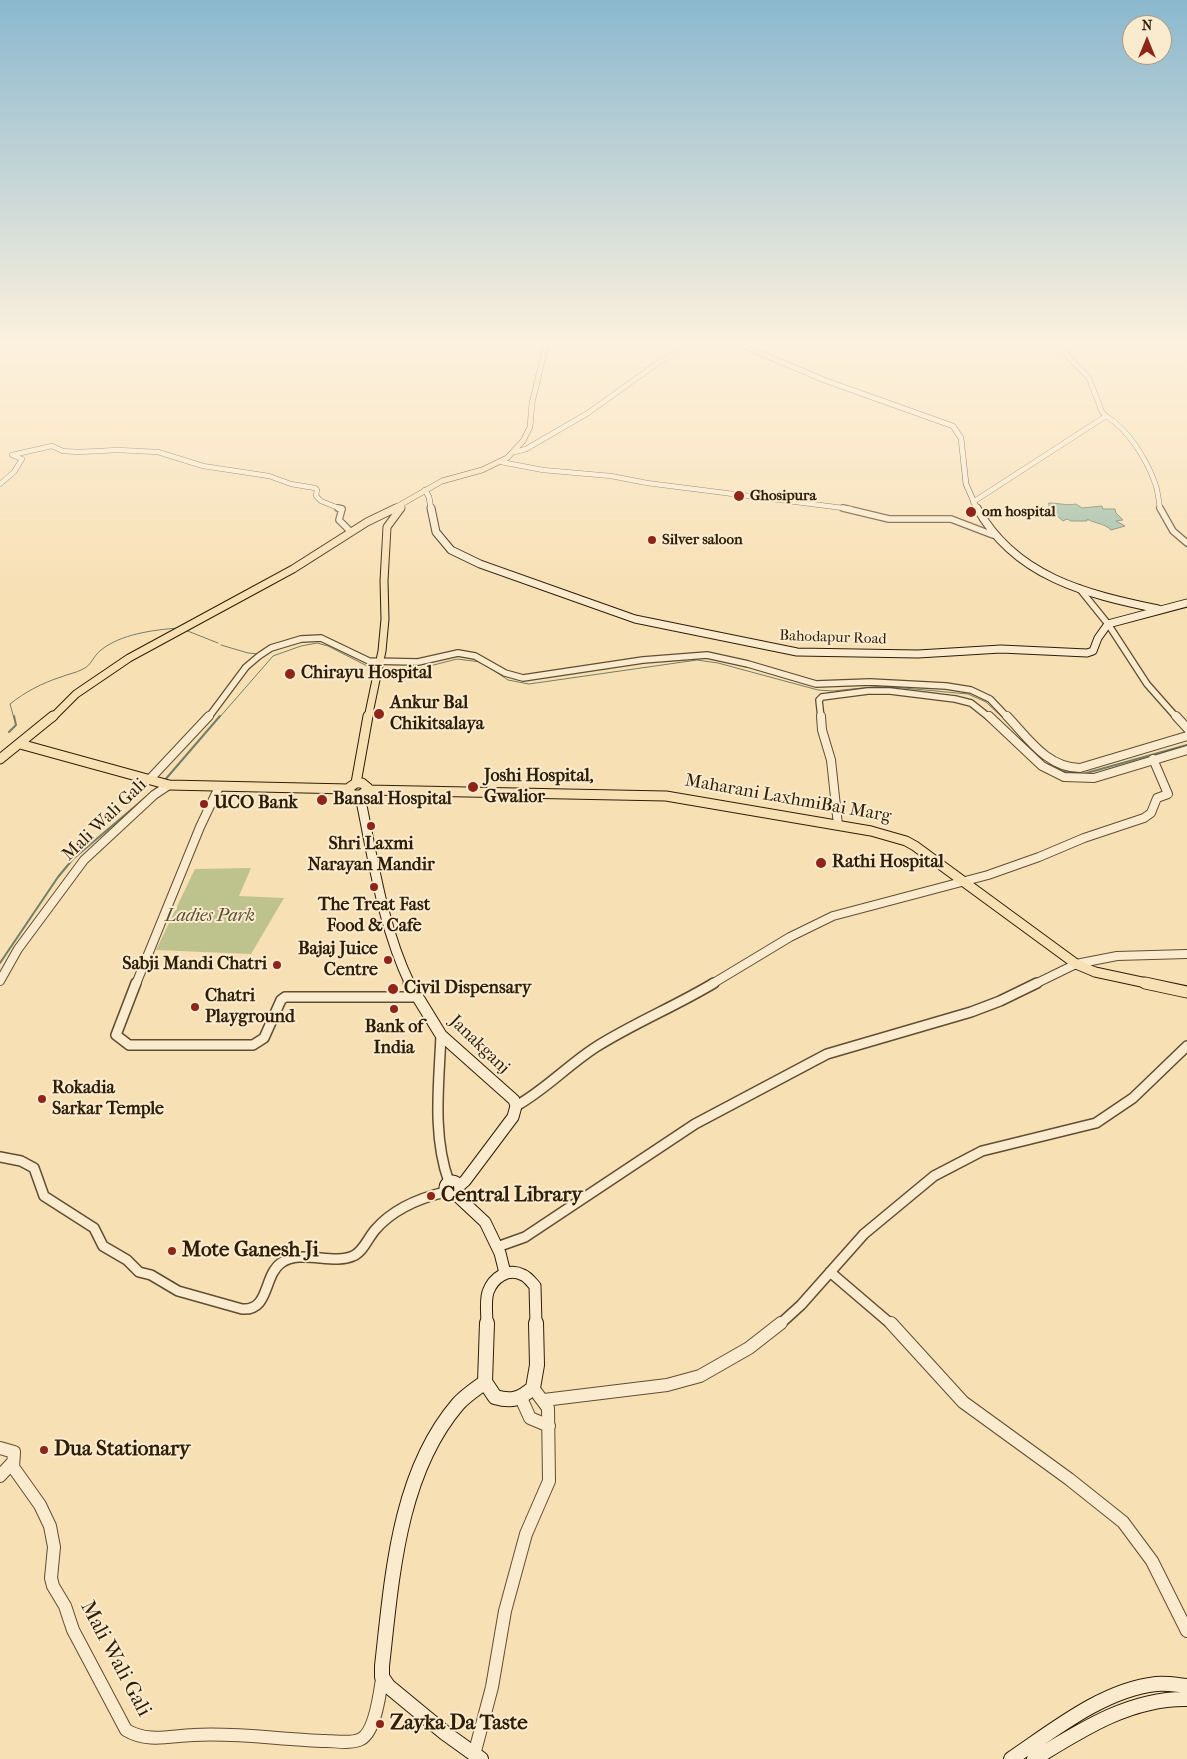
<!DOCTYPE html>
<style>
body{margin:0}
#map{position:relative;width:1187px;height:1759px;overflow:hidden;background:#f8e0b5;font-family:"IM FELL French Canon",serif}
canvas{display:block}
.north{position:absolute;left:1122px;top:15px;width:50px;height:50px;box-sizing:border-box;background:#faebcf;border:1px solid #a8997f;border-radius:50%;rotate:0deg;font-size:14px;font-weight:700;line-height:20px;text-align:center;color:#2e1e07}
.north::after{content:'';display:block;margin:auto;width:18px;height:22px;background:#8f2418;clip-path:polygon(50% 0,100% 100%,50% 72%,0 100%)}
</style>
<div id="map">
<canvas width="1187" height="1759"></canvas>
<div class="north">N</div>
</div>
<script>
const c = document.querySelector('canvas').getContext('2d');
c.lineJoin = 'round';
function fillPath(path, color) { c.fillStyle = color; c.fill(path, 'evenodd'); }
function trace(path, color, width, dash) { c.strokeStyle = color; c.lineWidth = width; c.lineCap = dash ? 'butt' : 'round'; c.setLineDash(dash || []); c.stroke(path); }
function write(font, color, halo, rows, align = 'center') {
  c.font = font + ' "IM FELL French Canon",serif'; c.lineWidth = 4; c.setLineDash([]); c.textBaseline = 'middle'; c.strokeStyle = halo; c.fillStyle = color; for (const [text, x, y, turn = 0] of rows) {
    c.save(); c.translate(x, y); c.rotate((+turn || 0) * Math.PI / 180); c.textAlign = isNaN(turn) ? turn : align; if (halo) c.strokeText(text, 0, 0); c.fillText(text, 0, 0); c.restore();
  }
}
const green = new Path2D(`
 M251 868 239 896 284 898 251 954 156 950 195 869Z`);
const water = new Path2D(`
 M1049 503C1059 503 1067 506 1076 504L1082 508 1102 506 1103 509H1115L1116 513 1123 520 1116 521 1125 526 1111 530C1104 523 1096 524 1087 519V521H1071L1067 519 1063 521 1055 514 1056 512 1050 509Z`);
const streamFar1 = new Path2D(`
 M185 630 218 643
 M221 645 248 653 259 654
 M487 666 508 680 529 684 697 660 718 663 818 690 833 691 882 686 968 694 986 702 1003 718
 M14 718 10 704C25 692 42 683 61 677 68 674 76 673 83 669 92 665 93 656 101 650 121 634 153 630 178 628
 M219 718 273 656 301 646 317 643 328 646 373 669 422 668 457 659 481 662`);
const stream = new Path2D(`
 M1002 716 1009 723
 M9 732 16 725 14 716
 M1052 764 1062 771 1083 774 1187 745
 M164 781 220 716
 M0 963 58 877 73 859 159 786`);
const tertiaryFar4 = new Path2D(`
 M1057 345 1089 378 1102 412 1106 416
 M515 452 526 449 588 413 655 365 688 345
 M501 462 543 470 611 476 647 483 851 509
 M0 484 14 472 22 459 12 455 52 446 63 451 79 452 118 450 158 452 203 466 269 476 291 484 315 488 317 490 316 496 321 501 341 509
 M973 502 1106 416C1128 429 1148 461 1156 486 1158 493 1159 501 1160 509`);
const tertiaryFar3 = new Path2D(`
 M338 508 342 509 339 520 351 532
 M843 508 889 519H951L993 535
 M1160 508 1173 531 1187 543
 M1079 588 1108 624 1147 684 1177 718
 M208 718 246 667 259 656 271 648 301 639 321 638 369 661 418 662 458 653 475 656 505 673 523 678 643 660 707 655 748 664 816 684 870 682 946 686 971 690 990 699 1008 718
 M821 718 819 700 822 697 868 691H890L955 699 971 703 990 718`);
const tertiaryFar2 = new Path2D(`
 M821 716 822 730 831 760 838 825
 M989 716 1042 766 1064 777 1094 778 1187 750
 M1007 716C1028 738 1047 768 1080 768L1187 736
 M1176 716 1187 728
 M149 780 209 716
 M0 981 18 949 84 860 154 795 169 785
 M136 984 200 827 219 787
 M712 984 790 937 833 916 988 875 1039 857 1084 838 1144 818 1151 813 1157 798 1168 794 1153 759
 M1035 984 1076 964 1117 956 1187 954`);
const tertiaryFar1 = new Path2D(`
 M136 983 116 1035 129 1045H253L264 1038 281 1000 285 997H416
 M441 1035C439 1084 432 1135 449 1182
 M516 1106C545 1090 568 1065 596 1047 634 1023 676 1006 714 983
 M0 1157 21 1161 34 1168 44 1196 94 1228 103 1246 127 1260 139 1272 151 1275 178 1291 242 1309C270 1311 263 1276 281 1263 300 1249 333 1265 353 1256 363 1252 368 1238 375 1230 392 1210 420 1198 445 1192
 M497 1247 525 1237 695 1124 827 1054 971 1012 1000 1001 1037 983
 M830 1272 892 1325
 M779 1325 801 1305 864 1234 934 1176 982 1151 1096 1123 1133 1098 1187 1046`);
const tertiary = new Path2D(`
 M891 1323 963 1402 1069 1479 1123 1522 1152 1561 1187 1631
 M521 1398 530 1418 549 1426
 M544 1400 667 1385 700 1376 749 1348 781 1323
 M0 1448 14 1452 13 1467 40 1505 50 1526 54 1547 51 1578 53 1586 65 1606 73 1630 126 1730C148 1743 169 1736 193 1735 237 1732 282 1740 327 1741 336 1741 352 1744 361 1739 375 1732 380 1693 382 1679
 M0 1476 12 1463
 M474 1755 492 1687 505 1611 526 1534 549 1481 548 1408 533 1388`);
const secondaryFar4 = new Path2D(`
 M741 345 824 380 953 426 961 438 966 484 977 509
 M425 490 429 497 431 509`);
const secondaryFar3 = new Path2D(`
 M431 508 436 532 451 550 480 564 635 619 797 652 918 654 1001 649 1087 653 1093 651 1098 638 1108 624 1187 603
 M977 508C1015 577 1086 594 1158 609`);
const secondaryFar2 = new Path2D(`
 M360 796C373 858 382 926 410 984`);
const secondaryFar1 = new Path2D(`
 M409 983 441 1035 514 1100 516 1106 513 1117 465 1181 459 1186
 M445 1188a7 7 0 1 1 14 0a7 7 0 1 1-14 0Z
 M455 1194 485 1222 500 1253 505 1273
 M487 1325C487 1315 485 1301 488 1292 493 1278 508 1267 523 1275 528 1277 532 1283 535 1286L536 1325`);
const secondary = new Path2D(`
 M487 1323 485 1382 495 1397C512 1402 520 1399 533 1388L537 1365 536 1323
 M481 1759 445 1733 388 1686 382 1677V1666C392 1578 398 1474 458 1404 466 1395 476 1389 485 1382
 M1011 1759C1054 1730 1103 1690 1156 1684 1167 1683 1177 1685 1187 1686
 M1034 1759C1081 1730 1130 1698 1187 1699`);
const primaryFar3 = new Path2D(`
 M393 509 442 481 482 470 507 458 523 441 530 427 532 403 546 345
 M400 509 402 506`);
const primaryFar2 = new Path2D(`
 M52 718 76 694 129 658 293 569 367 522 396 508
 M368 718 382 651 385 619 384 581 387 527 401 508`);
const primaryFar1 = new Path2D(`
 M20 744 169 785 349 789
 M0 759 53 716
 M356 783 368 716
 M356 783H362L368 788C363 796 358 796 350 794V787Z
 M368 790 666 796 871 831 906 841 915 846 1076 964 1095 972 1151 984`);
const primary = new Path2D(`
 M1145 983 1187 992`);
const markers = [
 [739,496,6,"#8f2418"],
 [971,512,6,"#8f2418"],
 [652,540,5,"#8f2418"],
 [290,674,6,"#8f2418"],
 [379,714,6,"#8f2418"],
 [473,787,6,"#8f2418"],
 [322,800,6,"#8f2418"],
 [204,804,5,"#8f2418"],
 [371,826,5,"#8f2418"],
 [821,863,6,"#8f2418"],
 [374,887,5,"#8f2418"],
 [388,960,5,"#8f2418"],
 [277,965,5,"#8f2418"],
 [393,989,6,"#8f2418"],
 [195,1007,5,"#8f2418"],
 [394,1009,5,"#8f2418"],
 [42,1099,5,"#8f2418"],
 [431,1196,5,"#8f2418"],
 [172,1251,5,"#8f2418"],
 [44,1450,5,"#8f2418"],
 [380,1724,5,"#8f2418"]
];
const farPoinames = [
 ["Ghosipura",750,496],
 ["om hospital",982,512],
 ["Silver saloon",662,540]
];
const farStreetnames = [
 ["Bahodapur Road",833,638,2]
];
const poiNames = [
 ["Chirayu Hospital",301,674],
 ["Ankur Bal",390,704],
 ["Chikitsalaya",390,725],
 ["Joshi Hospital,",484,777],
 ["Gwalior",484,798],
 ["Bansal Hospital",333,800],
 ["UCO Bank",214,804],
 ["Shri Laxmi",371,845,"center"],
 ["Narayan Mandir",371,866,"center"],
 ["Rathi Hospital",832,863],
 ["The Treat Fast",374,906,"center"],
 ["Food & Cafe",374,927,"center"],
 ["Bajaj Juice",378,950,"right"],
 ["Centre",378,971,"right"],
 ["Sabji Mandi Chatri",267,965,"right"],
 ["Civil Dispensary",404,989],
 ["Chatri",205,997],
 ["Playground",205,1018],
 ["Bank of",394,1028,"center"],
 ["India",394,1049,"center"],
 ["Rokadia",52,1089],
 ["Sarkar Temple",52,1110]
];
const streetNames = [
 ["Maharani LaxhmiBai Marg",788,799,10],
 ["Mali Wali Gali",105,820,-44],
 ["Janakganj",479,1045,44]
];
const parkNames = [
 ["Ladies Park",210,917]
];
const nearPoinames = [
 ["Central Library",441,1196],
 ["Mote Ganesh Ji",182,1251],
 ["Dua Stationary",54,1450],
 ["Zayka Da Taste",390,1724]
];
const nearStreetnames = [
 ["Mali Wali Gali",115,1659,62]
];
fillPath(green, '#bec28d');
fillPath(water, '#9fbea8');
trace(water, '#727e68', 1);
trace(streamFar1, '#727e68', 1);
trace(stream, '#727e68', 2);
trace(tertiaryFar4, '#604e32', 5.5);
trace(tertiaryFar3, '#604e32', 8);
trace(tertiaryFar2, '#604e32', 10);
trace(tertiaryFar1, '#604e32', 12);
trace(tertiary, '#604e32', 14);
trace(secondaryFar4, '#2e1e07', 6);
trace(secondaryFar3, '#2e1e07', 9);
trace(secondaryFar2, '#2e1e07', 11);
trace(secondaryFar1, '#2e1e07', 13);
trace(secondary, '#2e1e07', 16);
trace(primaryFar3, '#2e1e07', 6);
trace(primaryFar2, '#2e1e07', 9);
trace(primaryFar1, '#2e1e07', 11);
trace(primary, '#2e1e07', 13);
trace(tertiaryFar4, '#faebcf', 4.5);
trace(tertiaryFar3, '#faebcf', 5.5);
trace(tertiaryFar2, '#faebcf', 8);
trace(tertiaryFar1, '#faebcf', 9);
trace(tertiary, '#faebcf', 12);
trace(secondaryFar4, '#faebcf', 5);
trace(secondaryFar3, '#faebcf', 7);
trace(secondaryFar2, '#faebcf', 9);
trace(secondaryFar1, '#faebcf', 11);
trace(secondary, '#faebcf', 14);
trace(primaryFar3, '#f8e0b5', 5);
trace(primaryFar2, '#f8e0b5', 7);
trace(primaryFar1, '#f8e0b5', 9);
trace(primary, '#f8e0b5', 11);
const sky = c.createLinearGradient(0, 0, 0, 591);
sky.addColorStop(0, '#8bb8ce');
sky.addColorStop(0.58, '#fcf1de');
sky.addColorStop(1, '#fcf1de00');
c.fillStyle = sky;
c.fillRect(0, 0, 1187, 591);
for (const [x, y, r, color] of markers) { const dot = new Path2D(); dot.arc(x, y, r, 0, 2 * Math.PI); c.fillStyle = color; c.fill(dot); trace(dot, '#faebcf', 2); }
write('bold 15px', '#2e1e07', '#faebcf', farPoinames, 'left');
write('15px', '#2e1e07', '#faebcf', farStreetnames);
write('bold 18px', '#2e1e07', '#faebcf', poiNames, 'left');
write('18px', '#2e1e07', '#faebcf', streetNames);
write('italic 18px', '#594f2f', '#faebcf', parkNames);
write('bold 21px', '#2e1e07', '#faebcf', nearPoinames, 'left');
write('21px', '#2e1e07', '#faebcf', nearStreetnames);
</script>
